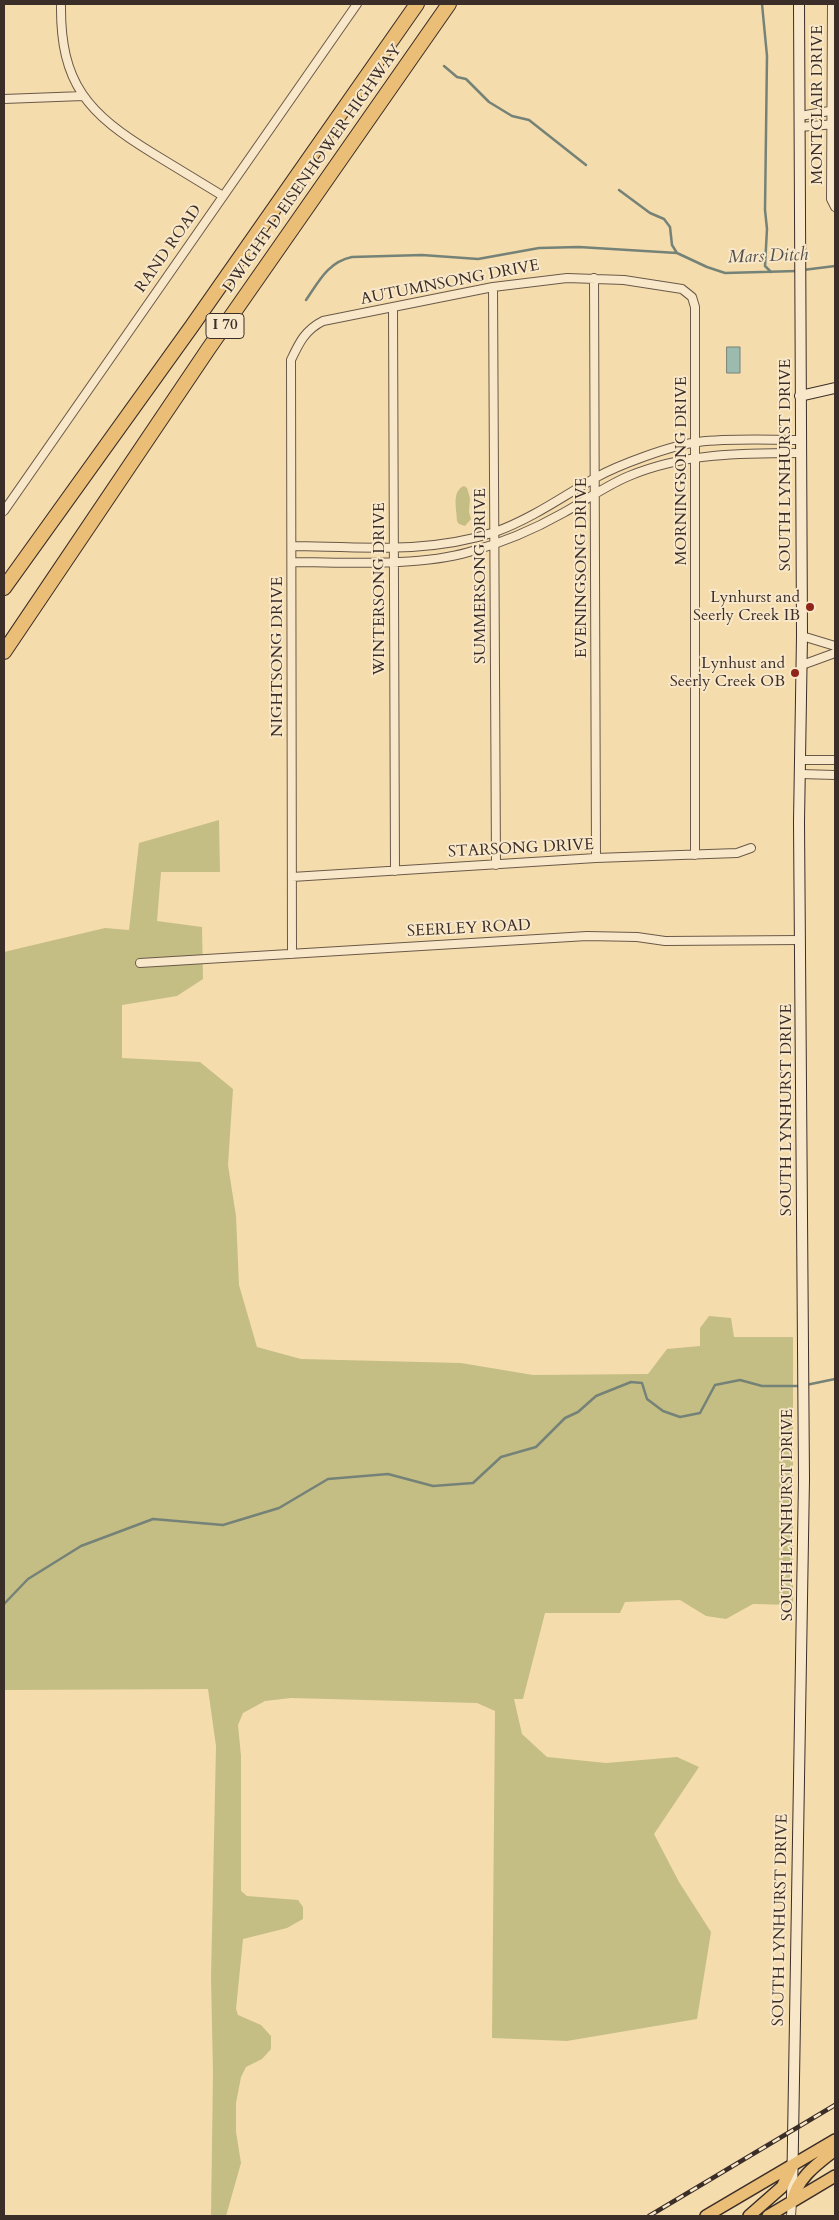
<!DOCTYPE html>
<style>
body{margin:0}
#map{position:relative;width:839px;height:2220px;overflow:hidden;background:#f5dcac;font-family:Cardo,serif}
canvas{display:block}
.frame{position:absolute;inset:0;border:5px solid #3b2d28;pointer-events:none}
</style>
<div id="map">
<canvas width="839" height="2220"></canvas>
<div class="frame"></div>
</div>
<script>
const c = document.querySelector('canvas').getContext('2d');
c.lineJoin = 'round';
function fillPath(path, color) { c.fillStyle = color; c.fill(path, 'evenodd'); }
function trace(path, color, width, dash) { c.strokeStyle = color; c.lineWidth = width; c.lineCap = dash ? 'butt' : 'round'; c.setLineDash(dash || []); c.stroke(path); }
function write(font, color, halo, rows, align = 'center') {
  c.font = font + ' Cardo,serif'; c.lineWidth = 4; c.setLineDash([]); c.textBaseline = 'middle'; c.strokeStyle = halo; c.fillStyle = color; for (const [text, x, y, turn = 0] of rows) {
    c.save(); c.translate(x, y); c.rotate((+turn || 0) * Math.PI / 180); c.textAlign = isNaN(turn) ? turn : align; if (halo) c.strokeText(text, 0, 0); c.fillText(text, 0, 0); c.restore();
  }
}
const green = new Path2D(`
 M464 486 467 488 470 498 469 512 471 519 465 526 459 524 457 521C457 510 451 491 464 486Z
 M219 820 220 872H161L157 921 202 927 203 979 177 996 122 1005V1058L200 1062 233 1089 228 1165 236 1216 239 1285 257 1347 301 1359 461 1363 533 1375 648 1374 667 1349 700 1346V1328L709 1316 731 1318 734 1337H793V1605L753 1604 726 1619 706 1616 680 1600 625 1602 620 1613H545L523 1699H514L522 1734 547 1757 606 1763 677 1757 699 1767 654 1834 679 1882 711 1932 697 2019 567 2041 492 2038 495 1711 477 1703 291 1698 265 1701 243 1713 238 1725 241 1756V1891L247 1896 298 1900 303 1907V1919L287 1928 243 1939 236 2009 238 2015 261 2025 271 2036V2049L262 2059 246 2067 241 2077 236 2103V2132L241 2163 226 2216H211L213 2073 211 1978 216 1746 208 1689 4 1690V952L105 928 129 930 139 843Z`);
const water = new Path2D(`
 M727 347H740V373H727Z`);
const stream = new Path2D(`
 M762 4 767 56 765 210 767 229 765 266 771 272
 M444 66 457 77 466 79 489 102 512 116 529 120 586 165
 M619 190 650 213 664 219 670 227 672 245 677 253 707 267 725 273 797 271
 M803 270 835 266
 M306 300C319 281 328 262 352 257L422 255 478 259 539 248 579 247 677 253
 M806 1385 835 1379
 M4 1604 28 1579 81 1546 153 1519 223 1525 279 1508 328 1479 388 1474 433 1486 473 1483 501 1457 536 1447 565 1418 578 1412 596 1396 631 1382 642 1383 647 1399 663 1411 680 1417 700 1413 715 1385 740 1380 762 1386H801`);
const street = new Path2D(`
 M61 4C60 84 88 114 154 154 177 168 200 182 223 196
 M832 4 831 199 835 207
 M4 99 83 96
 M800 116 835 110
 M800 127 835 124
 M594 278 596 858
 M493 287 496 865
 M393 307 395 871
 M4 511 357 4
 M292 546C360 547 429 554 495 532 531 519 562 497 595 478 618 465 672 445 698 442 732 438 766 440 800 440
 M292 562C346 562 417 567 469 552 502 543 533 530 563 513 585 501 605 486 629 476 684 453 742 453 800 453
 M802 636 835 646
 M802 665 835 653
 M801 760H835
 M801 774 835 775
 M292 877 596 858 737 853 751 848
 M292 954 291 360C299 343 305 330 323 321L493 287 567 278 624 280 682 289 692 297 695 307V855
 M140 963 587 936 637 937 665 941 800 940
 M791 2216 792 2202`);
const secondary = new Path2D(`
 M800 396 835 388
 M792 2199 804 1479 799 822 802 636 799 4`);
const primary = new Path2D(`
 M792 2202C797 2178 817 2164 835 2150
 M706 2216 835 2140
 M749 2216 782 2187 792 2166
 M768 2216 835 2176`);
const highway = new Path2D(`
 M4 588 192 326 417 4
 M4 652 209 348 449 4`);
const rail = new Path2D(`
 M649 2216 835 2105`);
const markers = [
 [810,607,5,"#8f2418"],
 [795,673,5,"#8f2418"]
];
const shields = [
 [225,326,38]
];
const shieldNames = [
 ["I 70",225,326]
];
const streetNames = [
 ["MONTCLAIR DRIVE",818,105,-90],
 ["DWIGHT D EISENHOWER HIGHWAY",313,169,-55],
 ["RAND ROAD",169,249,-55],
 ["AUTUMNSONG DRIVE",450,283,-11],
 ["SOUTH LYNHURST DRIVE",786,465,-90],
 ["MORNINGSONG DRIVE",682,471,-90],
 ["EVENINGSONG DRIVE",582,568,-90],
 ["SUMMERSONG DRIVE",481,576,-90],
 ["WINTERSONG DRIVE",380,589,-90],
 ["NIGHTSONG DRIVE",278,657,-90],
 ["STARSONG DRIVE",521,849,-3],
 ["SEERLEY ROAD",469,929,-3],
 ["SOUTH LYNHURST DRIVE",787,1110,-90],
 ["SOUTH LYNHURST DRIVE",788,1515,-90],
 ["SOUTH LYNHURST DRIVE",781,1920,-89]
];
const poiNames = [
 ["Lynhurst and",800,598],
 ["Seerly Creek IB",800,616],
 ["Lynhust and",785,664],
 ["Seerly Creek OB",785,682]
];
const waterNames = [
 ["Mars Ditch",768,257,-2]
];
fillPath(green, '#c4be84');
fillPath(water, '#9cbbae');
trace(water, '#758278', 1);
trace(stream, '#758278', 2.5);
trace(street, '#6a5949', 10);
trace(secondary, '#3b2d28', 12);
trace(primary, '#3b2d28', 14);
trace(highway, '#3b2d28', 16);
trace(street, '#f8e8c9', 8);
trace(secondary, '#f8e8c9', 10);
trace(primary, '#eabe76', 11);
trace(highway, '#eabe76', 14);
trace(rail, '#3b2d28', 4.5);
trace(rail, '#f8e8c9', 2.5, [8]);
for (const [x, y, r, color] of markers) { const dot = new Path2D(); dot.arc(x, y, r, 0, 2 * Math.PI); c.fillStyle = color; c.fill(dot); trace(dot, '#f8e8c9', 2); }
for (const [x, y, w] of shields) { const box = new Path2D(); box.roundRect(x - w / 2, y - 12.5, w, 25, 4); c.fillStyle = '#f8e8c9'; c.fill(box); trace(box, '#3b2d28', 1); }
write('bold 15px', '#3b2d28', null, shieldNames);
write('16px', '#3b2d28', '#f8e8c9', streetNames);
write('16px', '#3b2d28', '#f8e8c9', poiNames, 'right');
write('italic 18px', '#53504a', '#f8e8c9', waterNames);
</script>
